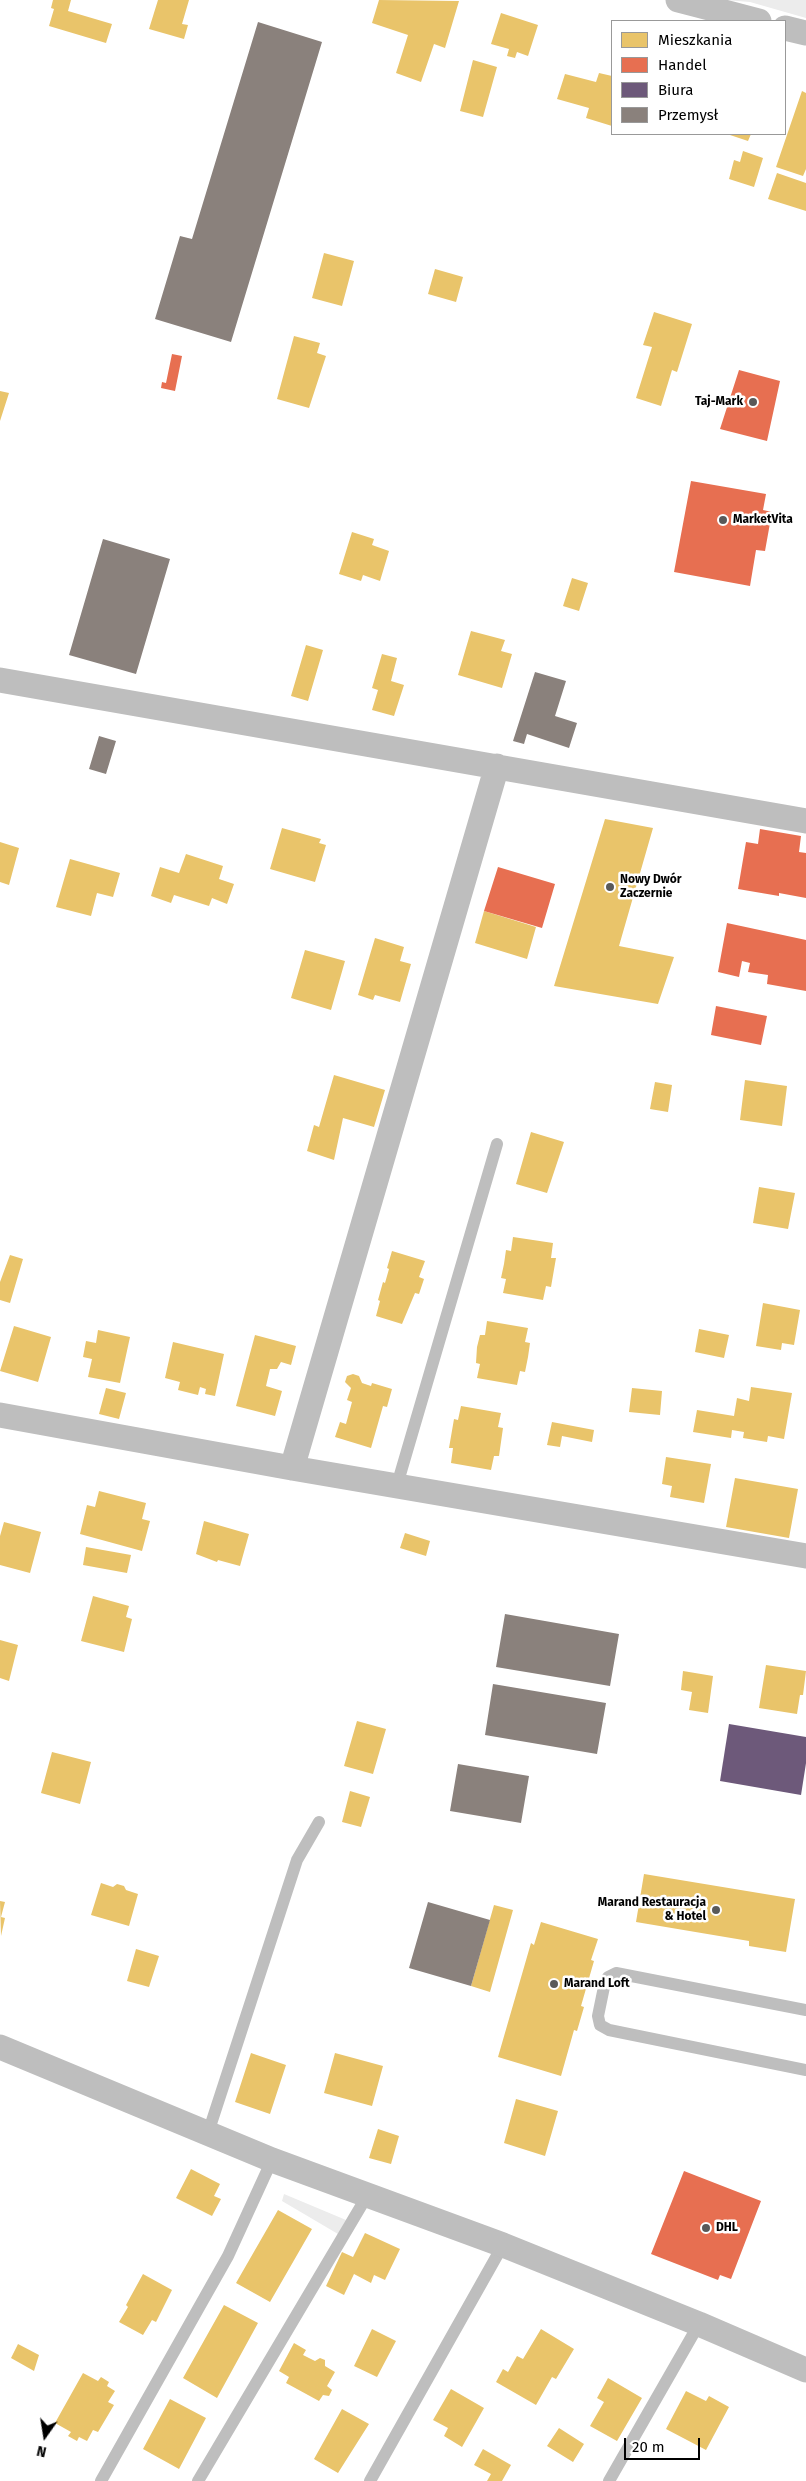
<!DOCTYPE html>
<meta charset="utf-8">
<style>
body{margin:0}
#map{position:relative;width:806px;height:2481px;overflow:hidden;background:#fff;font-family:"Fira Sans",sans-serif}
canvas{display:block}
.legend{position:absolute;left:611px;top:20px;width:175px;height:115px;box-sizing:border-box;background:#fff;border:1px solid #999;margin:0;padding:6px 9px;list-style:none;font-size:15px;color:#000}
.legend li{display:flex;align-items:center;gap:10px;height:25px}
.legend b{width:25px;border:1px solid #999}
.north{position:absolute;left:20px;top:2411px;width:50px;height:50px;-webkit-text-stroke:4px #fff;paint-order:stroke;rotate:193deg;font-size:14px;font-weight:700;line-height:20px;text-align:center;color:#000}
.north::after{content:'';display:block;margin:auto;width:18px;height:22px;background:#000;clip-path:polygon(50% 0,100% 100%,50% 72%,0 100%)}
.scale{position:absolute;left:624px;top:2438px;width:76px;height:22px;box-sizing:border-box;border:2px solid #000;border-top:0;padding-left:6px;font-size:15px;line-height:18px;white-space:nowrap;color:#000;-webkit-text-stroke:4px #fff;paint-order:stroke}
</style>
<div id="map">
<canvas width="806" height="2481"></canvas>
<ul class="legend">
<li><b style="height:14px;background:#e9c46a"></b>Mieszkania</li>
<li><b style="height:14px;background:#e76f51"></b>Handel</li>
<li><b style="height:14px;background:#6d597a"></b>Biura</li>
<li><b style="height:14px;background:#8a817c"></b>Przemysł</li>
</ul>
<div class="north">N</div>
<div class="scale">20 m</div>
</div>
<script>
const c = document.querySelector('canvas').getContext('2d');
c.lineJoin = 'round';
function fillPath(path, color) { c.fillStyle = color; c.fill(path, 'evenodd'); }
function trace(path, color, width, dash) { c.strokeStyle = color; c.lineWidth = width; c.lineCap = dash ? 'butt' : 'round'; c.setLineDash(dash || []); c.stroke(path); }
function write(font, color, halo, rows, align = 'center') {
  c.font = font + ' "Fira Sans",sans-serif'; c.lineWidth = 5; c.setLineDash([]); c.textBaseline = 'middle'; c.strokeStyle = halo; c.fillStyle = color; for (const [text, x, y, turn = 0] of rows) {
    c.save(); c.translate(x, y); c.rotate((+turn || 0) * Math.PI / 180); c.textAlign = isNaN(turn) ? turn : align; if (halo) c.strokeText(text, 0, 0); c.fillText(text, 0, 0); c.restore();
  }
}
const green = new Path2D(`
 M725 0H806V18L750 2Z
 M284 2194 346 2220 338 2234 282 2201Z`);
const homes = new Path2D(`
 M53 0H71L68 11 112 24 106 43 49 26 54 9 51 8Z
 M158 0H189L182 24 188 25 184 39 149 29Z
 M379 0 459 1 445 48 434 44 421 82 396 73 408 35 372 23Z
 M501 13 538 25 528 56 517 52 515 58 507 56 509 49 491 44Z
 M473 60 497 67 483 117 460 111Z
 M599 73 612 76V126L586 118 589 108 557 99 565 74 596 82Z
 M802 91 806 93V169L803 176 776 167Z
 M727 134H751L748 141Z
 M743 151 763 158 754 187 729 179 734 160 740 162Z
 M777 173 806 183V211L768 199Z
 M324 253 354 261 342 306 312 298Z
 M435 269 463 277 456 302 428 294Z
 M654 312 692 324 677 372 672 370 661 406 636 398 652 347 643 345Z
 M294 336 320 343 317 353 326 356 309 408 277 399Z
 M0 391 9 393 0 421Z
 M352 532 374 539 372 545 389 551 380 581 363 575 361 581 339 574Z
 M572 578 588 583 579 611 563 606Z
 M471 631 505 640 501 651 512 654 502 688 458 675Z
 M306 645 323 650 308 701 291 696Z
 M382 654 397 658 391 681 404 685 394 716 372 710 378 690 372 688Z
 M605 819 653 828 619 946 674 957 658 1004 554 986Z
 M282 828 321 839 319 843 326 845 315 882 270 869Z
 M0 842 19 848 9 885 0 882Z
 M186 854 223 866 219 879 234 884 227 904 212 898 209 906 174 895 171 903 151 896 160 867 179 873Z
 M70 859 120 873 113 897 97 893 91 916 56 907Z
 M484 911 536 927 527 959 475 943Z
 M375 938 404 947 400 961 411 964 400 1002 375 995 373 1000 358 995Z
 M305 950 345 961 331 1010 291 998Z
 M334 1075 385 1090 374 1127 343 1118 334 1160 307 1151 314 1125 319 1127Z
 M745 1080 787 1086 782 1126 740 1120Z
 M655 1082 672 1085 668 1112 650 1109Z
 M531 1132 564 1142 547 1193 516 1184Z
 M759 1187 795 1193 788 1229 753 1223Z
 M513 1237 553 1243 551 1258H556L551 1287 546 1286 543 1300 503 1293 506 1279 501 1278 504 1264 506 1250 511 1251Z
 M392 1251 425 1261 419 1277 424 1279 419 1294 415 1293 402 1324 376 1316 380 1301 378 1300 383 1282 385 1283 389 1269 387 1268Z
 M10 1255 23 1259 10 1303 0 1300V1282Z
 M763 1303 800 1310 794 1345 782 1343 781 1350 756 1346Z
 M487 1321 528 1328 525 1342 530 1343 528 1357 525 1372 520 1371 517 1385 477 1378 480 1364 476 1363 477 1347 480 1335H485Z
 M14 1326 51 1337 38 1382 0 1371Z
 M699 1329 729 1335 724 1358 695 1352Z
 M98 1330 130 1337 120 1383 88 1377 92 1359 83 1357 86 1341 96 1343Z
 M255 1335 296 1346 291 1365 281 1362 277 1369H270L266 1386 282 1391 275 1416 236 1406Z
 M173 1342 224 1354 215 1396 205 1394 206 1389 200 1387 198 1395 178 1390 180 1382 165 1378Z
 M353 1374 359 1376 362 1383 371 1386 372 1383 392 1389 387 1407 383 1406 371 1448 335 1437 340 1422 346 1424 352 1402 347 1400 351 1388 345 1382 347 1376Z
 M751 1387 792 1393 784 1439 768 1436 767 1442 743 1438 744 1432 732 1430 731 1438 693 1432 697 1410 734 1416 737 1398 749 1401Z
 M106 1388 126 1393 119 1419 99 1414Z
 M632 1388 662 1391 660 1415 629 1412Z
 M461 1406 501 1413 498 1427 503 1428 499 1456H494L491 1470 451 1463 453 1448H449L454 1419 458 1420Z
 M552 1422 594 1430 592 1442 562 1436 560 1447 547 1445Z
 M666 1457 711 1464 704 1503 670 1497 672 1486 662 1484Z
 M735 1478 798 1489 789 1538 726 1527Z
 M99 1491 146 1503 142 1519 150 1521 142 1551 80 1534 87 1505 95 1507Z
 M204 1521 249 1534 240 1566 218 1560 217 1562 196 1554Z
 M4 1522 41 1532 30 1573 0 1565V1536Z
 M405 1533 430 1541 426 1556 400 1548Z
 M86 1547 131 1555 127 1573 83 1565Z
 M93 1596 129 1606 126 1617 132 1619 124 1652 81 1641Z
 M0 1640 18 1645 9 1681 0 1678Z
 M766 1665 806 1671 803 1695H800L797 1714 759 1708Z
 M683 1671 713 1676 708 1713 689 1710 692 1692 681 1690Z
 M357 1721 386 1729 373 1774 344 1766Z
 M52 1752 91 1762 80 1804 41 1793Z
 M350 1791 370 1797 361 1827 342 1822Z
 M644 1874 795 1899 786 1952 749 1946V1941L636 1922Z
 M101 1883 113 1887 117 1884 124 1886 126 1890 138 1894 129 1926 91 1915Z
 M0 1901 5 1902 1 1917 5 1918 1 1936Z
 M494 1905 513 1910 490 1992 471 1986Z
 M541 1922 598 1939 591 1960 594 1961 581 2006 584 2007 577 2031 574 2030 561 2076 498 2057 531 1943 534 1945Z
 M136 1949 159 1956 149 1987 127 1981Z
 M251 2053 286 2065 270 2114 235 2102Z
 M335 2053 383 2066 372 2106 324 2093Z
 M516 2099 558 2111 545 2156 504 2143Z
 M378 2129 399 2136 391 2164 369 2158Z
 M191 2169 220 2184 214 2196 221 2199 212 2216 176 2198Z
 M278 2210 312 2229 270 2302 236 2283Z
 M365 2233 400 2249 385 2280 374 2275 371 2283 354 2274 344 2295 326 2286 342 2252 353 2257Z
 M143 2274 172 2290 156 2322 152 2320 143 2335 119 2322 128 2307 126 2305Z
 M224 2305 258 2323 217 2398 183 2378Z
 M372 2329 396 2341 377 2377 354 2366Z
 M541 2329 574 2349 556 2379 552 2377 536 2405 496 2382 503 2369 508 2372 517 2356 523 2359Z
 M294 2343 306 2350 303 2355 315 2361 320 2358 325 2360V2366L335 2372 327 2386 332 2390 329 2396 323 2395 319 2401 286 2383 289 2377 279 2371Z
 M18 2344 39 2355 34 2371 11 2358Z
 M83 2373 98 2381 101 2377 109 2382 107 2386 115 2391 108 2402 114 2405 98 2432 93 2430 87 2441 79 2437 77 2441 68 2436 71 2432 55 2423Z
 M608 2378 642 2398 617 2441 590 2426 604 2402 597 2398Z
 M451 2389 484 2408 462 2447 444 2436 448 2428 433 2420Z
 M686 2391 706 2401 709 2396 729 2407 706 2450 666 2429Z
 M170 2399 206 2418 179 2469 143 2449Z
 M342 2409 369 2424 338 2473 314 2459Z
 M559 2428 584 2444 573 2462 547 2446Z
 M483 2449 511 2465 502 2481H487L491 2474 474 2465Z`);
const shops = new Path2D(`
 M172 354 182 356 175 391 161 388 162 382 166 383Z
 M739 370 780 381 767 441 720 429Z
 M691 481 766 494 763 510 772 512 765 551 756 550 750 586 674 572Z
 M760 829 801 836 799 852 806 853V898L779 893V896L738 889 746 842 758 844Z
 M498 867 555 884 542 928 484 911Z
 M727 923 806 940V991L767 984 768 975 748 972 750 963 742 961 739 977 718 972Z
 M716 1006 767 1016 761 1045 711 1035Z
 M684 2171 761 2201 731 2279 720 2275 718 2280 651 2254Z`);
const offices = new Path2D(`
 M729 1724 806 1737V1763L801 1795 720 1781Z`);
const industry = new Path2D(`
 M258 22 322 42 231 342 155 319 180 236 192 239Z
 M103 539 170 559 136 674 69 655Z
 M535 672 566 681 555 716 577 723 569 748 527 734 524 744 513 741Z
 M99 736 116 741 106 774 89 769Z
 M505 1614 619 1634 610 1686 496 1667Z
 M493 1684 606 1703 597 1754 485 1735Z
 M458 1764 529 1776 521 1823 450 1811Z
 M428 1902 490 1920 471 1986 409 1968Z`);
const lane = new Path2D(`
 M397 1485 497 1144
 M806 2010 616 1973 608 1977 605 1982 598 2016 600 2025 609 2030 806 2070
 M208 2133 297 1860 319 1822
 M101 2481 228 2256 272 2160
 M198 2481 367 2196
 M370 2481 503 2245
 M609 2481 699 2324`);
const street = new Path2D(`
 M678 0 759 21
 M785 28 806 33
 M0 680 806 821
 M0 1415 292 1468 806 1556
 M292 1468 497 766
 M0 2047 272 2160 503 2245 699 2324 806 2370`);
const markers = [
 [753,402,5,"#595959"],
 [723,520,5,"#595959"],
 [610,887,5,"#595959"],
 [716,1910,5,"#595959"],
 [554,1984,5,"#595959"],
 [706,2228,5,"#595959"]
];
const poiNames = [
 ["Taj-Mark",743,402,"right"],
 ["MarketVita",733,520],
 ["Nowy Dwór",620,880],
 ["Zaczernie",620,894],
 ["Marand Restauracja",706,1903,"right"],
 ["& Hotel",706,1917,"right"],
 ["Marand Loft",564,1984],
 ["DHL",716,2228]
];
fillPath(green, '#ececec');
fillPath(homes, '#e9c46a');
fillPath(shops, '#e76f51');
fillPath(offices, '#6d597a');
fillPath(industry, '#8a817c');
trace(lane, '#bebebe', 12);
trace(street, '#bebebe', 25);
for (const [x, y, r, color] of markers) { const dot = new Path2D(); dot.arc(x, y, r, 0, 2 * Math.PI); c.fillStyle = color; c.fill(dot); trace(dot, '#fff', 2); }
write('bold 12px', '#000', '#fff', poiNames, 'left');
</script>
